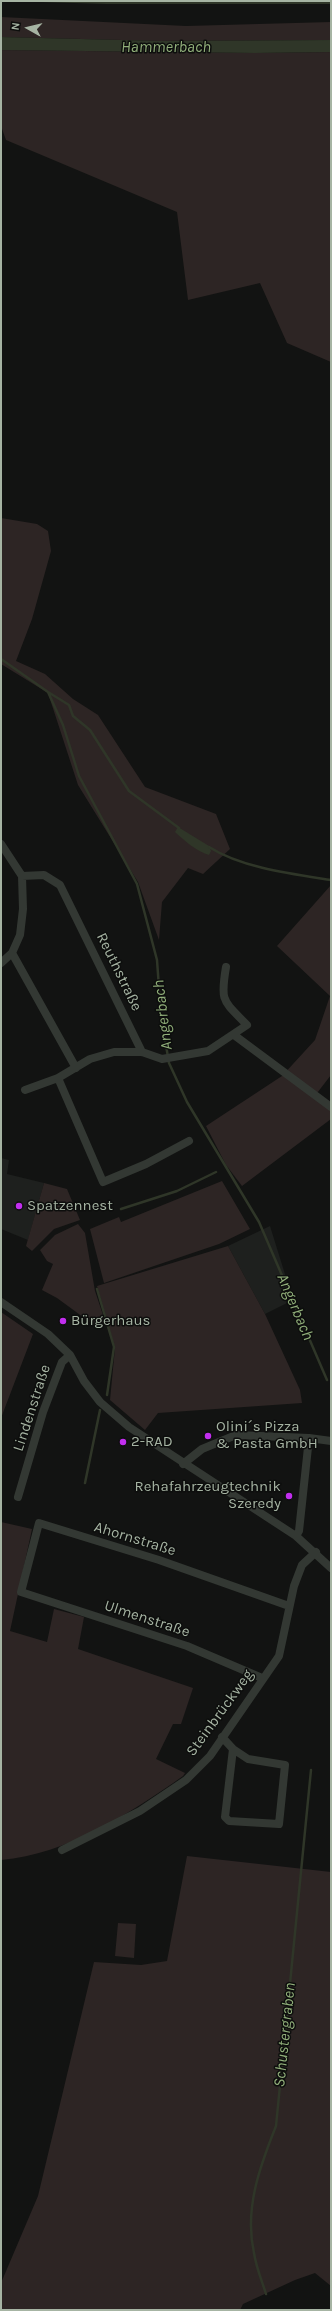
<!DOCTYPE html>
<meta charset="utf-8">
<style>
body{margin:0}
#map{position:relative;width:332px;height:2311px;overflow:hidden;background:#121312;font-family:Karla,sans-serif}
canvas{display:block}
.frame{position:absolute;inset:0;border:2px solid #a6b4a3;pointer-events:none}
.north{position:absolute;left:8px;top:8px;width:40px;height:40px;-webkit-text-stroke:3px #0d0e0d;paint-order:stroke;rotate:278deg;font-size:11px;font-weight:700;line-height:16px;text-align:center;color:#a6b4a3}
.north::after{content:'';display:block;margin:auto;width:14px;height:18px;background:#a6b4a3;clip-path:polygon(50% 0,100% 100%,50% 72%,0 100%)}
</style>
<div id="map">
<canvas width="332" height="2311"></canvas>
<div class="frame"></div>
<div class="north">N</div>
</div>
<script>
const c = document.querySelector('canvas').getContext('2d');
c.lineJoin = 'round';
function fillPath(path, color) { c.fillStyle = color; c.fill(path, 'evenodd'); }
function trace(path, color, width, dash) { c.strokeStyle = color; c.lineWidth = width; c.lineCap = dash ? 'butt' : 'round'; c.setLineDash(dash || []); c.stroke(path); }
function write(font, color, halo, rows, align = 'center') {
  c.font = font + ' Karla,sans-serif'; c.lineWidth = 3; c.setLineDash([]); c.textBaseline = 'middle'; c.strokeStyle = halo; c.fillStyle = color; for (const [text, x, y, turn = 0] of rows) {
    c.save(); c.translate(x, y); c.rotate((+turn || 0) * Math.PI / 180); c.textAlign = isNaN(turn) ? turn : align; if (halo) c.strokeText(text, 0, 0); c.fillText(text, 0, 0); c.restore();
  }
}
const built = new Path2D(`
 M1 1158 9 1160 7 1174 44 1183 28 1240 1 1229Z
 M270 1226 293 1300 265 1314 228 1246Z`);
const green = new Path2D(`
 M1 17 186 26 331 22V40L161 41 1 37Z
 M1 50 255 53 331 52V362L287 343 260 283 188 300 177 212 6 140 1 126Z
 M1 518 37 524 48 531 51 551 32 619 16 661 45 674 73 699 98 715 145 787 216 814 230 849 203 874 188 868 162 902 159 940 138 882 78 785 48 693 1 664Z
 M331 885V1075L314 1097 331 1111V1119L242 1186 226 1165 206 1126 282 1076 315 1040 330 996 277 946Z
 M222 1181 250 1229 219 1244 104 1283 90 1229 119 1217 121 1222Z
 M44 1183 67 1189 80 1220 54 1229 32 1251 26 1246Z
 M78 1224 85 1233 95 1291 105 1321 98 1328 57 1298 42 1290 53 1264 47 1261 40 1250 55 1235Z
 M228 1246 265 1314 300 1390 302 1403 158 1413 145 1430 110 1400 115 1348 97 1286Z
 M1 1312 33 1334 1 1418Z
 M1 1522 32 1529 10 1631 47 1642 54 1609 84 1617 78 1649 193 1688 181 1724H173L156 1759 185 1773 183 1776C129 1814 68 1854 1 1860Z
 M187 1856 331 1872V2286L315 2273 295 2280 243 2304 240 2310H1V2283L38 2196 94 1962 141 1965 167 1961Z
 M118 1923 136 1924 134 1958 115 1956Z`);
const water = new Path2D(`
 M9 1H331V4H106Z
 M1 37 161 41 331 40V52L255 53 1 50Z
 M178 827 209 846 211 851 209 855C196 851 185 841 175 832Z`);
const stream = new Path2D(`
 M1 659 48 692 63 725 79 776 137 884 157 960 161 1016 169 1063 187 1102 259 1222 327 1380
 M48 692 69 705 73 716 90 730 129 791 179 828
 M209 847C242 868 292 874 331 880
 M121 1209 177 1191 216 1172
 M97 1289 114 1347 107 1395
 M85 1483 100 1410
 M266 2294C262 2281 256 2267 254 2253 244 2209 260 2166 276 2126L311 1770`);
const minor = new Path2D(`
 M1 844 22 876 23 909 20 935 12 953 1 963
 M22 876 44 875 60 885 142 1052
 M12 953 76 1068
 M234 1035 331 1107
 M58 1078 103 1182 146 1164 189 1141
 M25 1090 58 1078 90 1059 114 1052H142L162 1059 208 1051 247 1025C223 1000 220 1002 226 967
 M1 1302 48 1334 70 1355 84 1381 100 1402 129 1427 296 1536 331 1568
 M183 1464 202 1449 236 1435 309 1438 331 1441
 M18 1497 43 1412 62 1362 70 1355
 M296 1536 299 1531 309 1438
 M262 1678 187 1646 21 1592 39 1523 159 1560 289 1606
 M222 1737 233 1749 225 1817 229 1821 279 1824 285 1765 248 1759 233 1749
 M62 1850 140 1811 186 1780 210 1756 279 1656 294 1586 302 1565 316 1552`);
const markers = [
 [19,1206,4,"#c22eef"],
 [63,1321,4,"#c22eef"],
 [208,1436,4,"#c22eef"],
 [123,1442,4,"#c22eef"],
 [289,1496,4,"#c22eef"]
];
const streetNames = [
 ["Reuthstraße",119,972,64],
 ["Lindenstraße",32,1408,-72],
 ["Ahornstraße",135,1539,17],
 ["Ulmenstraße",147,1619,18],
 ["Steinbrückweg",220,1713,-54]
];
const poiNames = [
 ["Spatzennest",27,1206],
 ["Bürgerhaus",71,1321],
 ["Olini´s Pizza",216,1427],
 ["& Pasta GmbH",216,1444],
 ["2-RAD",131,1442],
 ["Rehafahrzeugtechnik",281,1487,"right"],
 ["Szeredy",281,1504,"right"]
];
const waterNames = [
 ["Hammerbach",166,47],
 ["Angerbach",163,1015,-97],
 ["Angerbach",295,1307,67],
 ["Schustergraben",285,2035,-84]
];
fillPath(built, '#1e201e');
fillPath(green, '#2d2524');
fillPath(water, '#2f3628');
trace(stream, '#2f3628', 2.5);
trace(minor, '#333833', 8);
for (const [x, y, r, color] of markers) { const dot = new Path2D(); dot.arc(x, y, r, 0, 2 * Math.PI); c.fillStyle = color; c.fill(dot); trace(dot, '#0d0e0d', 1.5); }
write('15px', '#a6b4a3', '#0d0e0d', streetNames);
write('15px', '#a6b4a3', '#0d0e0d', poiNames, 'left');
write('italic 16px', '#91af7a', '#0d0e0d', waterNames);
</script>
